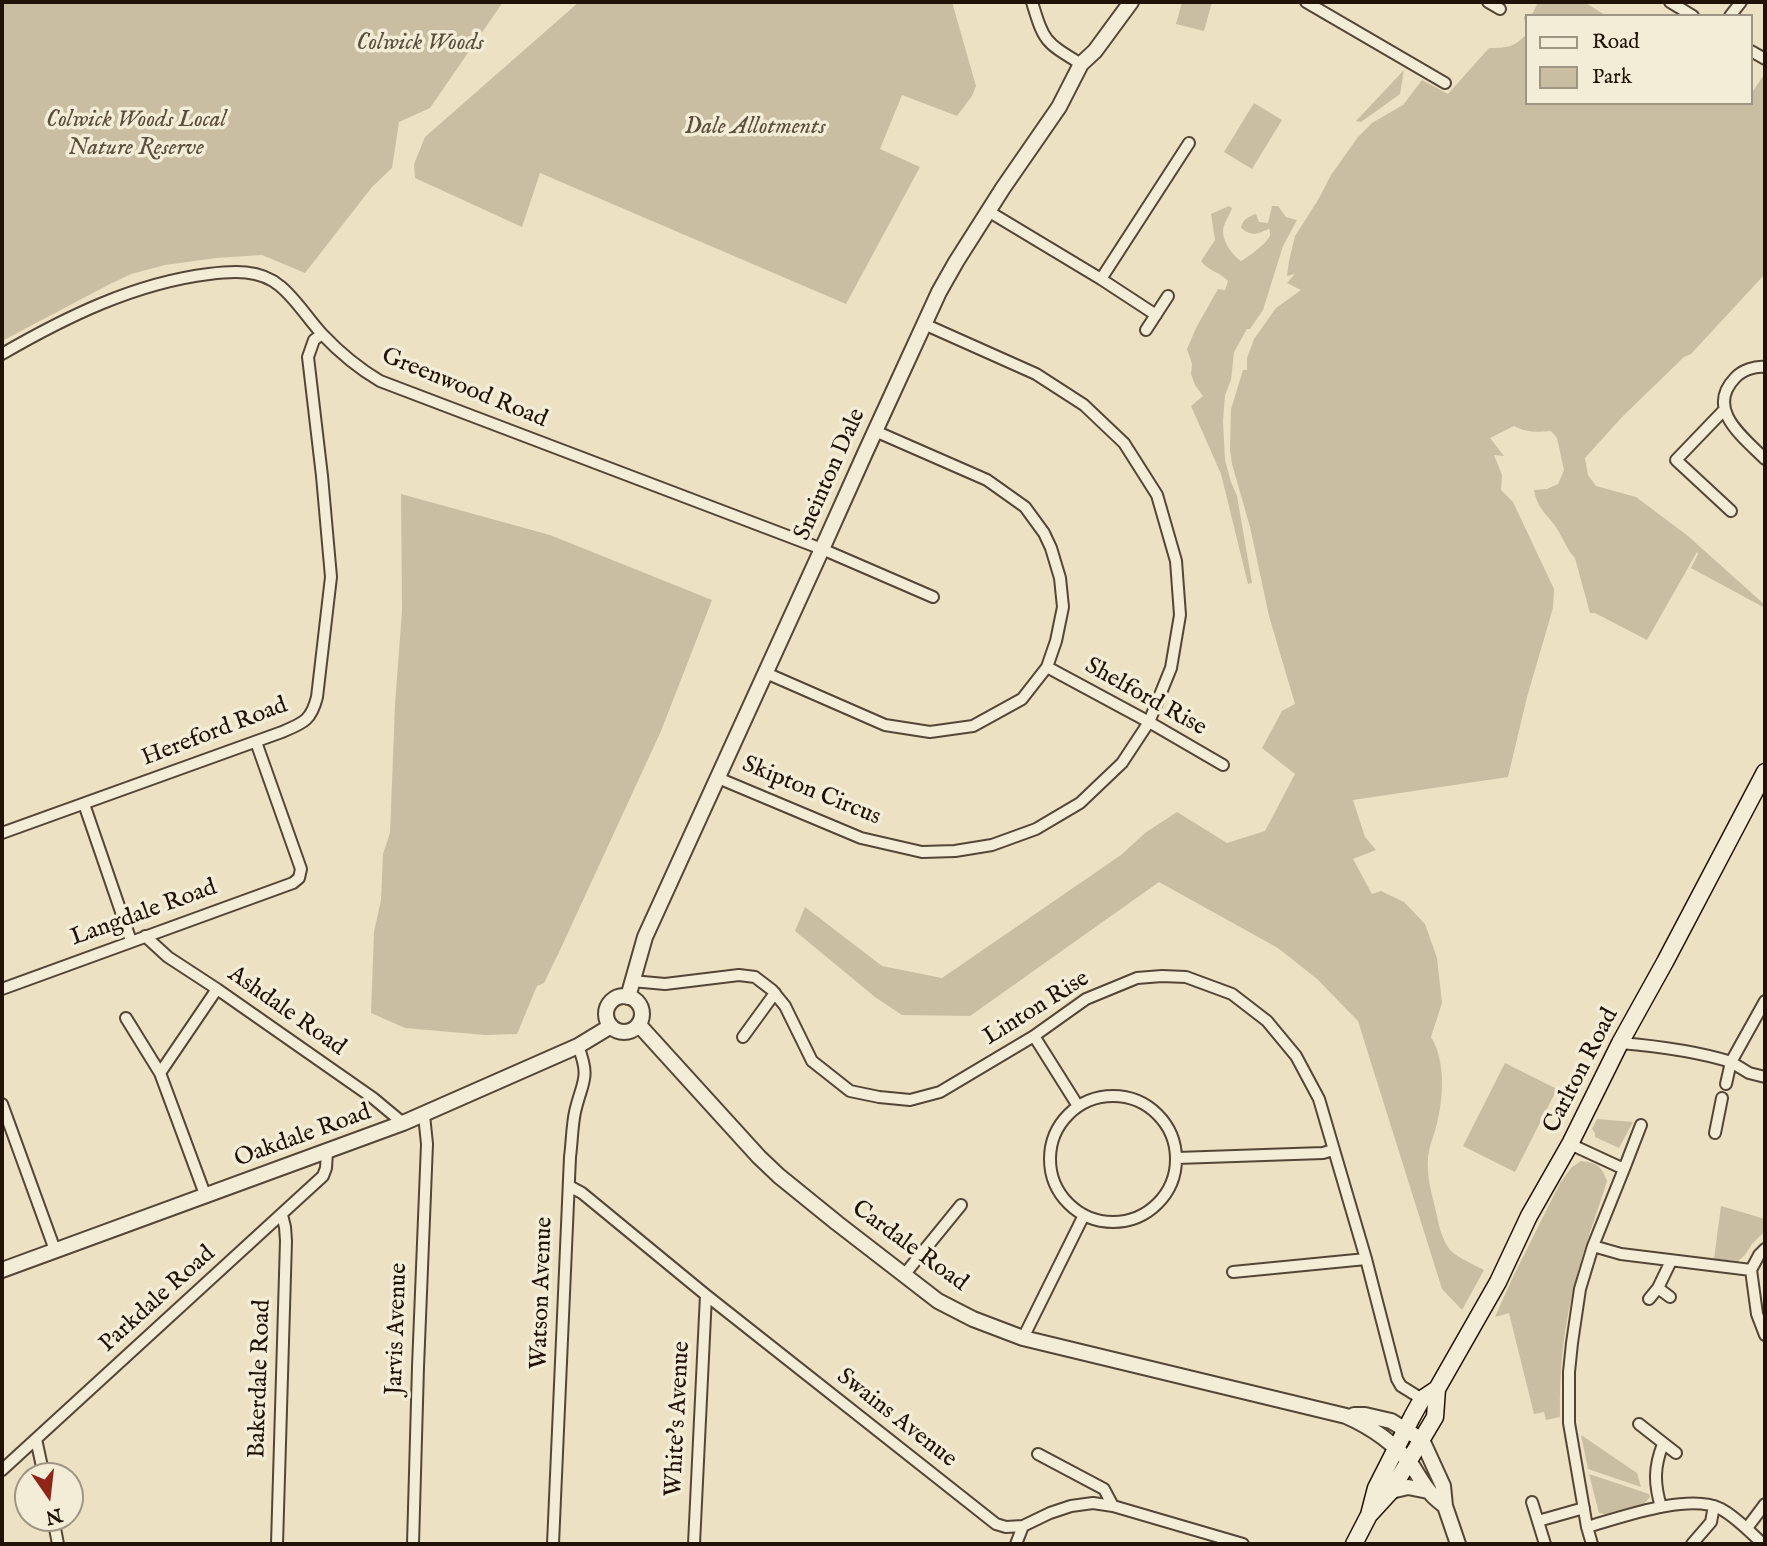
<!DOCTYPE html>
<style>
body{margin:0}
#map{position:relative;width:1767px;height:1546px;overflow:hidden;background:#ece1c2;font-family:"IM FELL English",serif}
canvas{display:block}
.frame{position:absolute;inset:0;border:4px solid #211207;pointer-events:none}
.legend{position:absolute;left:1525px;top:14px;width:228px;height:91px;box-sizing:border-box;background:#f3ecd7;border:2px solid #9f9584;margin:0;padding:9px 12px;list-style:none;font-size:21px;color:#211207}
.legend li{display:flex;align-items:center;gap:14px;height:35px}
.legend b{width:35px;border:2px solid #9f9584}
.north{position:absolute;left:14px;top:1462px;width:70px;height:70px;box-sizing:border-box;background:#f3ecd7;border:2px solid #9f9584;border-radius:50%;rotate:166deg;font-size:19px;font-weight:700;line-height:28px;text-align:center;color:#211207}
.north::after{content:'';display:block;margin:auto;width:24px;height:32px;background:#8f2418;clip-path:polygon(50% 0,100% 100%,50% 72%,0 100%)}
</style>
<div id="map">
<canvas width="1767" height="1546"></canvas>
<div class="frame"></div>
<ul class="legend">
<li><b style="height:9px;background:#f3ecd7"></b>Road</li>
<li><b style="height:19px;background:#c9bea2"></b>Park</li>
</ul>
<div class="north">N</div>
</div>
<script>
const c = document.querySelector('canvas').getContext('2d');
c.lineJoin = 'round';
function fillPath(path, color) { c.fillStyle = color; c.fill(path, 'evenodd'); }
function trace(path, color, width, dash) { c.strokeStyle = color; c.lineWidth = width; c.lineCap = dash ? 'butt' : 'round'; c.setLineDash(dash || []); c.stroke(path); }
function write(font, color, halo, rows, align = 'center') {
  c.font = font + ' "IM FELL English",serif'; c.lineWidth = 7; c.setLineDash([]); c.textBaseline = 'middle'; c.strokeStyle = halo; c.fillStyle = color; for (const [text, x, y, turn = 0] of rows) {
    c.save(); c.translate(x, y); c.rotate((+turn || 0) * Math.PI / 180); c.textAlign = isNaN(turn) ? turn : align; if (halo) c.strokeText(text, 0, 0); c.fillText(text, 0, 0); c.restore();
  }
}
const green = new Path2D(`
 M2 2H503L430 108 399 122 392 168 372 187 305 273 262 255 216 258 165 265 131 274 108 285 2 341Z
 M579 2H952L976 86 972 96 957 116 902 95 880 149 920 167 846 304 540 173 522 227 415 178 414 164 425 137Z
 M1182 2H1212L1204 31 1176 24Z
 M1538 2H1584L1607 16H1527V34L1524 17 1533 13Z
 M1527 34V103H1751V94L1765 73V274L1691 354 1684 357 1622 417 1585 458 1588 475 1596 486 1636 497 1688 536 1765 605V608L1691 568 1698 554 1697 552 1647 640 1595 613H1590L1575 558C1568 551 1565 542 1560 534 1550 515 1538 512 1534 490L1547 489 1558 484 1564 470 1557 438 1551 431C1537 432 1527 433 1514 426L1490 438 1504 456 1494 455 1502 475 1501 490 1513 502 1554 589 1553 608 1527 697 1508 777 1353 800 1365 837 1376 850 1353 859 1372 894 1381 891 1404 902 1425 924 1437 958 1442 1003 1431 1037C1447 1062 1443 1104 1435 1131 1432 1140 1429 1148 1428 1157 1426 1176 1433 1198 1437 1216 1439 1227 1443 1242 1451 1251 1460 1259 1473 1264 1484 1270L1462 1310 1442 1289 1358 1021 1317 979 1278 948 1159 882 970 1016 902 1015 875 997 795 931 805 907 882 966 942 978 1121 855 1145 833 1177 812 1227 843 1265 831 1295 774 1262 748 1282 711 1295 704 1269 616 1250 527 1232 464 1230 450 1231 409 1243 370H1247V358L1254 339 1276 308 1301 290 1287 283 1295 274 1287 276 1289 261 1295 236 1318 200 1331 175 1358 137 1372 123 1403 105 1422 80 1448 94 1489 48C1508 48 1514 47 1527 34Z
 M1404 70 1400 94 1361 122 1356 121Z
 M1254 103 1282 120 1252 169 1224 152Z
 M1229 206 1232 208C1230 215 1223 224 1223 231 1223 242 1232 255 1241 261 1248 257 1268 243 1270 235 1270 233 1270 231 1269 229 1256 234 1253 237 1241 228 1242 220 1249 216 1256 214L1259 222 1268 223 1272 206H1278L1286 217 1297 220 1283 246 1263 310 1250 329H1247L1234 352 1231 380 1225 395 1223 421 1225 460 1231 482 1237 496 1252 583 1248 584 1221 474 1191 406 1203 396 1195 385 1191 374 1192 364 1187 349 1196 328 1218 289 1225 290 1228 281C1220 272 1208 271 1201 261L1215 240 1211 214Z
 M401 494 550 535 712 600 661 731 561 948 544 983 537 986 517 1034 485 1035 405 1028 371 1013 374 932 381 900 383 854 390 833 395 705 402 611Z
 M1505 1063 1557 1089 1515 1172 1463 1146Z
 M1597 1119 1633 1122 1619 1148 1595 1137V1133L1592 1129Z
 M1581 1161C1598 1163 1601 1166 1607 1181 1597 1214 1584 1246 1576 1279 1564 1324 1559 1370 1560 1417L1546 1420 1544 1412 1534 1414 1509 1313 1495 1317 1512 1279 1560 1183 1572 1167Z
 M1721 1206 1765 1219V1231L1752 1244 1745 1255 1738 1261 1714 1259Z
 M1581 1435 1637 1473 1641 1487 1588 1469Z
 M1589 1474 1649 1494 1650 1497 1644 1504 1605 1514 1599 1513Z`);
const minor = new Path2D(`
 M1032 2C1044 42 1045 42 1081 64
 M1306 2 1445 83
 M1488 2 1500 9
 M1670 2 1693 16
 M1730 16 1741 2
 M1751 51 1765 59
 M988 211 1101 279 1156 315
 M1101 279 1189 143
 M1146 330 1168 296
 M2 354C66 317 135 283 209 274 233 271 260 269 280 286 296 299 308 319 322 334 339 352 358 368 380 381L822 549 933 597
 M1765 367C1755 366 1742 370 1735 378 1705 409 1743 437 1765 459
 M1725 409 1676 460 1731 511
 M1047 667 1149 722 1223 765
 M766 673 885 725 930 732 973 726 1022 699 1047 667 1056 641 1063 607 1060 578 1051 548 1044 533 1025 507 987 480 875 431
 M718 778 861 838 922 852 955 851 992 845 1036 829 1080 803 1122 763 1149 722 1171 668 1180 615 1176 561 1157 495 1124 443 1084 405 1036 374 924 324
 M84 804 131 941
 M2 833 282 732C303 723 311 721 317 697L331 577 322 476 308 357 314 340 322 334
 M145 936 168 957 217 989 373 1098 403 1123
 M632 981 665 984 739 975 755 977 772 990 785 1006 812 1061 850 1091 879 1097 910 1100 940 1092 1034 1036 1086 999 1137 978 1162 976 1186 977 1232 994 1267 1021 1296 1056 1319 1099 1366 1259 1397 1379 1401 1386 1422 1399
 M2 989 293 883 299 878 301 869 256 742
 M126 1018 160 1073
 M1034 1036 1078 1106
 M743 1037 775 993
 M1620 1043C1656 1046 1696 1051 1731 1062L1765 1001
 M1726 1084 1731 1062 1749 1073 1765 1077
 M1050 1159a63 63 0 1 1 126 0a63 63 0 1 1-126 0Z
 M2 1104 55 1250
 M1715 1133 1722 1098
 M1570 1144 1624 1169 1593 1246 1580 1289 1572 1343 1569 1372V1423L1587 1527 1592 1544
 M1177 1158 1323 1153 1333 1150
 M1624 1169 1641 1125
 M569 1186 582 1193 706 1295 996 1524 1006 1527 1023 1526 1050 1513 1071 1506 1093 1503 1113 1506 1243 1544
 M206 1197 160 1073 217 989
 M1593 1246 1621 1254 1751 1270
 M1751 1270 1757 1314 1765 1335
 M1751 1270 1759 1255 1765 1249
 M1233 1272 1366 1259
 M904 1275 961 1205
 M1658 1288 1670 1297
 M1649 1299 1658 1288 1671 1261
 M1023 1338 1084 1215
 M1639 1424 1676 1453
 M36 1439 44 1476
 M1038 1454 1104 1489 1113 1506
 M2 1470 323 1176 326 1168 327 1152
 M1532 1502 1545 1544
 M1661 1507C1654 1483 1654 1467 1663 1444
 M53 1518 58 1544
 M1538 1521 1584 1508
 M1587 1527C1619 1518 1690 1492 1721 1509 1736 1517 1750 1532 1763 1544
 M1747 1528 1765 1504
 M277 1544 286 1241 285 1227 282 1215
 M413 1544 418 1367 427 1144 424 1115
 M553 1544 570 1157C572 1142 572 1126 575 1112 582 1081 591 1079 578 1046
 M694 1544 706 1295
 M1016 1544 1023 1526
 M1692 1544 1711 1522 1714 1506`);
const tertiary = new Path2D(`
 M606 1014a18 18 0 1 1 36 0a18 18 0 1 1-36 0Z
 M628 997 645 937 822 549 866 451 939 292 956 262 1003 188 1059 107 1081 64 1095 51 1131 2
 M639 1025 759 1157 779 1176 837 1223 938 1301 973 1319 1023 1338 1346 1416C1371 1427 1393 1442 1411 1464 1417 1473 1422 1483 1429 1491 1433 1497 1440 1502 1445 1506
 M2 1270 403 1123 578 1046 611 1026
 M1354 1415H1365L1391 1421 1422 1440 1443 1486 1445 1506 1458 1544
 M1391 1491 1408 1487 1428 1491`);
const secondary = new Path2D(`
 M1369 1515 1391 1491 1435 1417 1437 1389 1498 1282 1529 1216 1570 1144 1620 1043 1665 962 1765 772
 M1354 1544 1369 1515 1376 1488 1412 1417 1422 1399 1437 1389`);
const parkNames = [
 ["Colwick Woods",420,44],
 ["Colwick Woods Local",136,121],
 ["Nature Reserve",136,149],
 ["Dale Allotments",755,128]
];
const streetNames = [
 ["Greenwood Road",464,389,22],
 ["Sneinton Dale",831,475,-66],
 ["Shelford Rise",1145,698,29],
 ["Hereford Road",215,733,-21],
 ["Skipton Circus",811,792,22],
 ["Langdale Road",144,914,-20],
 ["Linton Rise",1037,1009,-32],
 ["Ashdale Road",286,1012,35],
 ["Carlton Road",1582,1071,-63],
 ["Oakdale Road",303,1137,-20],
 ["Cardale Road",909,1247,36],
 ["Watson Avenue",543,1293,-88],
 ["Parkdale Road",158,1300,-42],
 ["Jarvis Avenue",398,1329,-88],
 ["Bakerdale Road",261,1379,-88],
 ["White's Avenue",679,1419,-87],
 ["Swains Avenue",896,1419,38]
];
fillPath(green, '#c9bea2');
trace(minor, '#544636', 14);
trace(tertiary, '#544636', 18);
trace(secondary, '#211207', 19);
trace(minor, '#f3ecd7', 10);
trace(tertiary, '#f3ecd7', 14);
trace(secondary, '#f3ecd7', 16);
write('italic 24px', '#5c4e3d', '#f3ecd7', parkNames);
write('24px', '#211207', '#f3ecd7', streetNames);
</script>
